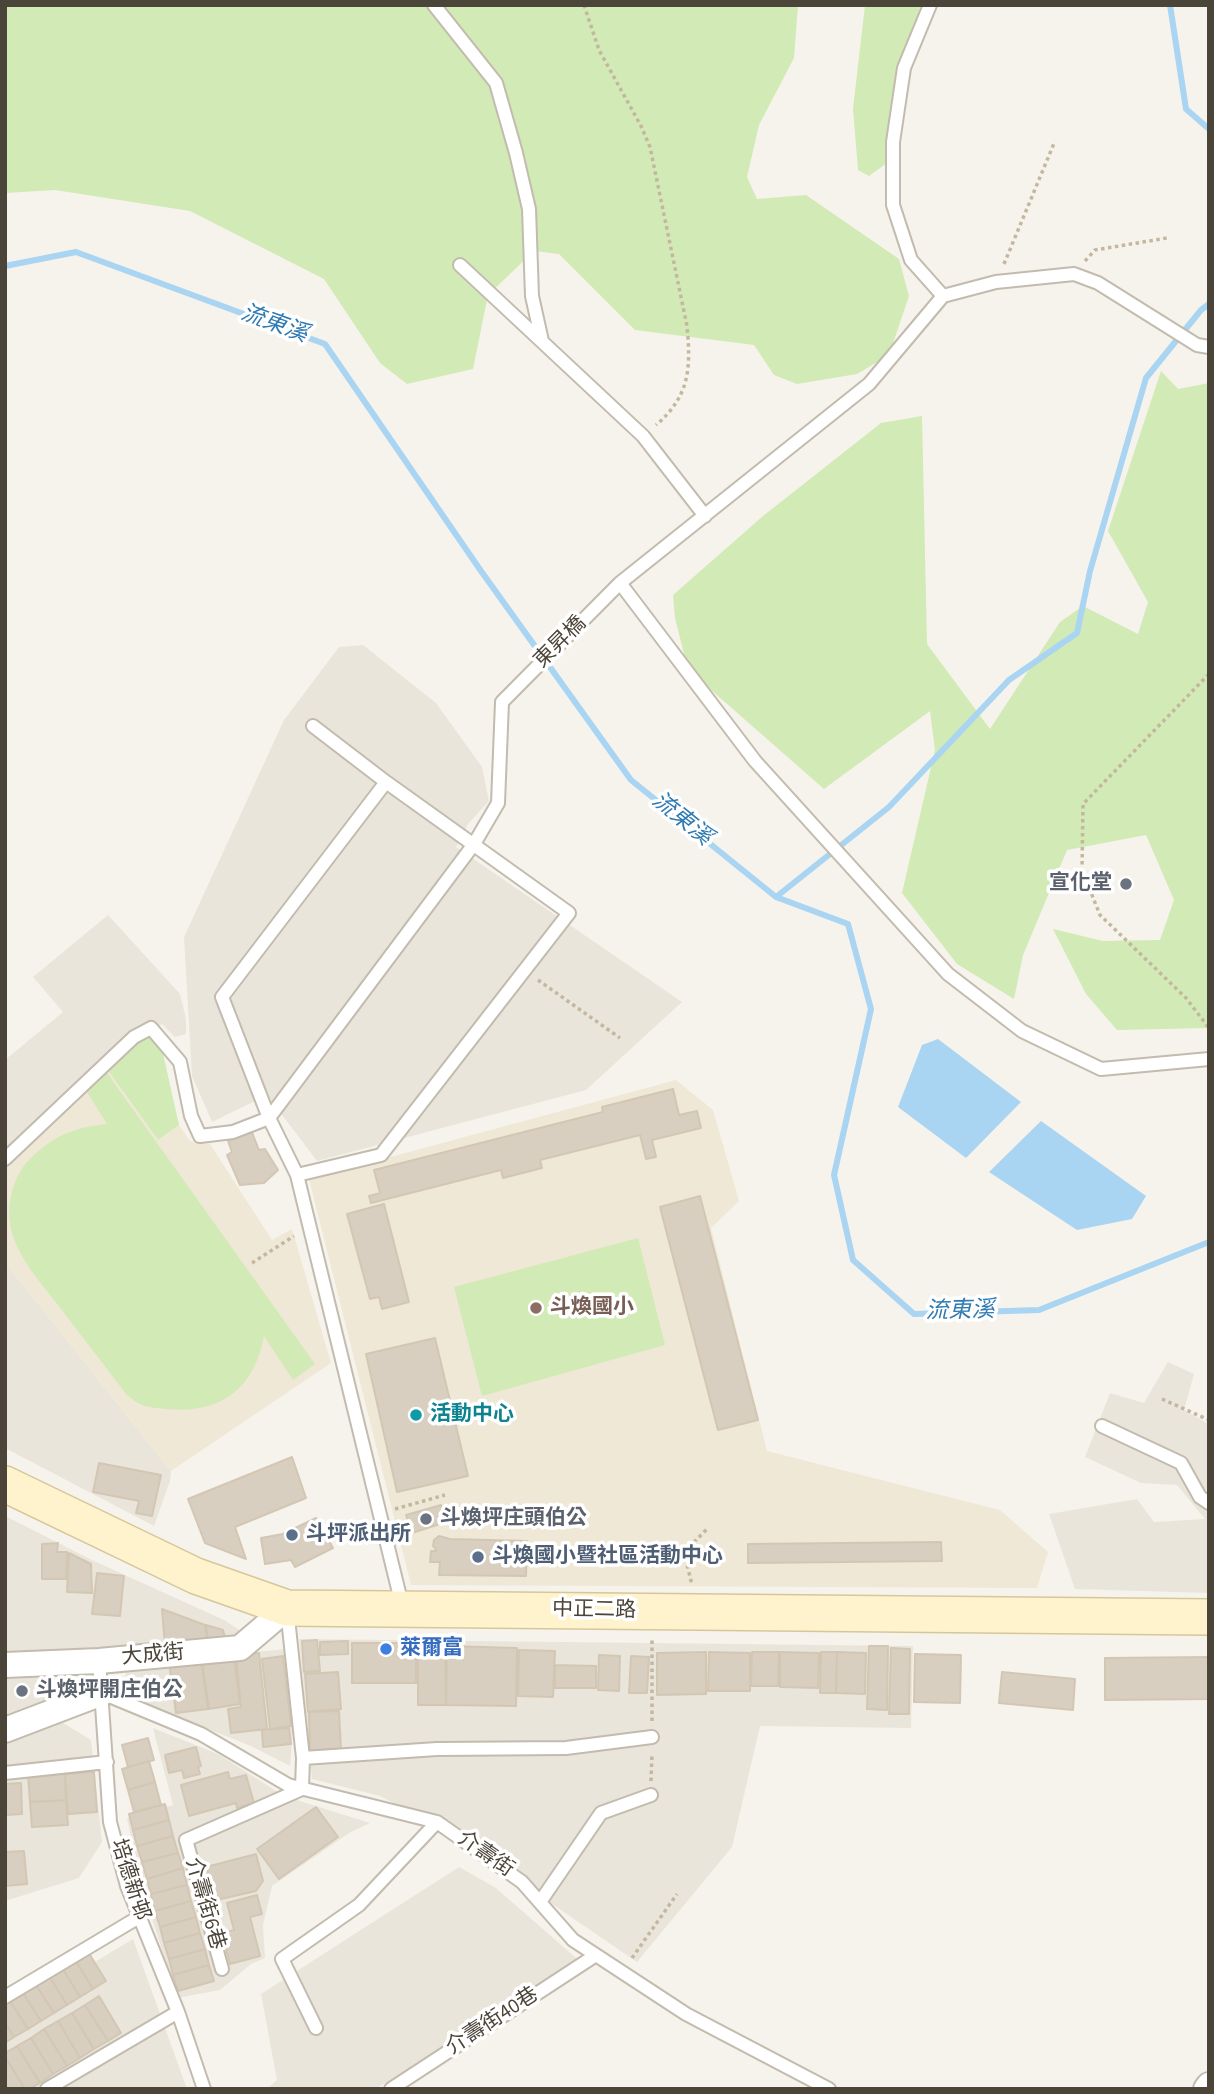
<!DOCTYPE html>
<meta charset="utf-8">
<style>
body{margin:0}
#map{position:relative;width:1214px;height:2094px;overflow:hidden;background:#f6f3ec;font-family:"Source Sans 3",sans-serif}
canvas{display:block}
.frame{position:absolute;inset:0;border:7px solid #4b4439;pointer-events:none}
</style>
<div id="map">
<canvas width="1214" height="2094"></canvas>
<div class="frame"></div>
</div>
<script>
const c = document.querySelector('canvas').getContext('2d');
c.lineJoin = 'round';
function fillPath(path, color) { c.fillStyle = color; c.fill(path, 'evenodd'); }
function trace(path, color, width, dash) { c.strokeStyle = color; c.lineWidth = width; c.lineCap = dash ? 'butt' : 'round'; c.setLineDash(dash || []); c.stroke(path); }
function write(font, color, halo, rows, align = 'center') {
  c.font = font + ' "Source Sans 3","Noto Sans TC",sans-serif'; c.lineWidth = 7; c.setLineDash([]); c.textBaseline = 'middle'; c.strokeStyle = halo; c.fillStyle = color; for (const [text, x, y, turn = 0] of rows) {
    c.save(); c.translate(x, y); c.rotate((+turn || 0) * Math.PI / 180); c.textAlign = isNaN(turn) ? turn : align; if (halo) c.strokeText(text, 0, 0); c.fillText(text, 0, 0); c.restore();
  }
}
const residential = new Path2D(`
 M363 645 436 703 482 767 489 801 468 824 456 847 682 1002 586 1090 317 1161 267 1095 212 1122 192 1076 184 937 284 720 339 647Z
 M108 915 180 994 186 1019V1034L175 1037 162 1024 5 1165V1060L63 1012 33 977Z
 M5 1262 171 1471 170 1481 154 1526 5 1448Z
 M1168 1362 1194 1374 1184 1410 1209 1424V1593L1075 1589 1049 1514 1137 1499 1154 1522 1205 1519 1177 1485 1141 1483 1085 1457 1110 1393 1144 1403Z
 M5 1516 94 1561 224 1620 247 1635 220 1648 5 1655Z
 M299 1639 913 1646 911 1728 760 1726 732 1847 637 1962 438 1826 380 1796 312 1779Z
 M286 1649 293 1729 290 1766 251 1746 123 1695 127 1665Z
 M54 1671 57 1697 5 1715V1676Z
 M50 1715 91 1740 102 1842 79 1878 5 1901V1736Z
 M153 1728 218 1754 284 1796 370 1823 349 1833 272 1886 263 1925 265 1958 251 1964 220 1990 177 1998 140 1880 127 1818 173 1805Z
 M459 1867 496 1888 584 1965 375 2089H267L277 2080 261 1994Z
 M133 1939 187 2089H5V2016Z`);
const education = new Path2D(`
 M104 1065 158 1140 179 1125 190 1141 210 1144 272 1240 292 1229 331 1363 171 1471 5 1262V1165Z
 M676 1080 713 1110 739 1201 711 1228 767 1451 1000 1510 1048 1552 1037 1588 411 1585 309 1179Z`);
const green = new Path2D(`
 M5 5H798L794 58 759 125 747 177 757 199 806 195 899 259 909 296 889 355 857 374 797 384 774 375 754 345 635 330 559 254 534 251 488 295 473 369 407 384 380 363 324 279 190 211 55 190 5 193Z
 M865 5H920L915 52 887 163 869 176 858 170 853 109Z
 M1161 371 1178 389 1209 383V1028L1117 1030 1086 994 1053 929 1103 941 1160 940 1174 900 1146 835 1067 850 1023 955 1014 999 957 964 902 893 935 750 930 711 824 789 710 689 685 658 675 618 673 595 763 516 881 423 922 416 927 644 990 729 1060 622 1083 606 1138 634 1148 602 1108 531Z
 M142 1035 160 1040 179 1125 158 1140 104 1065Z
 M107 1073 315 1364 293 1380 264 1336C254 1389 221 1414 167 1409 147 1407 143 1408 127 1395 104 1365 81 1335 58 1305 41 1283 20 1260 12 1233 5 1208 12 1176 31 1158 54 1135 77 1127 107 1124L87 1092Z
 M638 1238 665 1345 482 1396 454 1287Z`);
const water = new Path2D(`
 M938 1039 1021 1102 966 1158 898 1107 922 1045Z
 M1041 1121 1146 1196 1132 1219 1077 1230 989 1172Z`);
const stream = new Path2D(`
 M1170 5 1186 109 1209 129
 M5 266 76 252 325 344 481 571 631 780 776 897 848 924 871 1009 834 1175 853 1260 914 1314 1039 1310 1209 1242
 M776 897 889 807 1009 680 1077 633 1090 571 1146 378 1201 310 1209 304`);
const building = new Path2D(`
 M673 1089 679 1115 697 1111 701 1128 652 1140 656 1157 646 1159 640 1135 540 1160 542 1168 503 1178 501 1170 371 1203 369 1196 380 1193 374 1170 603 1112 602 1107Z
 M251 1130 259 1150 265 1149 278 1170 264 1183 240 1185 227 1155 232 1152 228 1141Z
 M700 1196 758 1420 718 1430 660 1207Z
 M384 1204 409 1302 382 1309 379 1297 370 1299 347 1214Z
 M435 1338 468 1476 397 1492 366 1354Z
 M292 1457 306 1498 235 1527 246 1559 205 1543 188 1499Z
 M99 1463 161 1475 152 1516 136 1513 139 1501 93 1492Z
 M441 1505 446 1522 412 1533 406 1515Z
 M316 1518 333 1548 295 1567 291 1560 265 1564 261 1538 283 1534Z
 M439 1536 450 1539 527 1541 526 1576 439 1575 440 1562H430L431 1551H437L433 1546 434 1540Z
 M941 1542 942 1561 748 1563V1544Z
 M58 1543 57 1552H67L66 1579H42V1544Z
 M69 1553 91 1564 92 1593 67 1592Z
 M97 1573 124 1576 120 1616 92 1614Z
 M162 1609 205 1625 207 1643 165 1645Z
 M206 1625 223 1630 226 1641 208 1643Z
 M317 1640 320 1671 304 1672 302 1641Z
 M348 1641V1654L320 1655V1642Z
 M352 1643H416V1683H352Z
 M447 1646 517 1648 516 1706 446 1705Z
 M869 1646H888L887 1710 867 1709Z
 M891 1648 910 1649 909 1714H889Z
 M519 1650 555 1651 553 1697 518 1696Z
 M706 1652V1694L657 1695V1653Z
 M709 1652 750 1653V1691H708Z
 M752 1652H779L778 1686H751Z
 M780 1652 819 1653 818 1688 780 1687Z
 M821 1652H837L836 1693H820Z
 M837 1652 866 1653 865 1694 836 1693Z
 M259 1653 267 1729 231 1733 228 1709 241 1707 236 1656Z
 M418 1653H445L446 1705H418Z
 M915 1654 961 1655 960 1703 914 1702Z
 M599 1655 620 1656 619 1691 598 1690Z
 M283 1656 291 1726 270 1729 262 1659Z
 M631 1656 649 1657 647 1693H629Z
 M234 1657 240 1704 209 1709 202 1662Z
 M1209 1657V1699L1105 1700V1658Z
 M201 1658 208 1709 176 1713 169 1662Z
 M555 1665 596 1666V1688H555Z
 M338 1672 341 1709 308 1712 305 1674Z
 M1002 1672 1075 1679 1073 1710 999 1703Z
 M339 1711 341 1750 310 1752 309 1712Z
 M289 1728 291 1744 263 1747 262 1730Z
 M148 1738 154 1760 128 1767 122 1745Z
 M196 1747 201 1766 198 1767 200 1774 184 1778 182 1770 169 1773 165 1755Z
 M149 1761 155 1782 128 1790 122 1769Z
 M94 1772 97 1812 68 1814 65 1774Z
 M228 1772 230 1779 246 1775 254 1803 237 1808 236 1803 189 1816 181 1785Z
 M65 1774 66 1800 30 1802 28 1776Z
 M155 1782 161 1805 134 1812 128 1790Z
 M21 1783 22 1814 5 1815V1784Z
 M66 1800 68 1825 32 1827 30 1802Z
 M165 1804 169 1820 133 1830 129 1814Z
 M316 1807 338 1837 279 1879 257 1849Z
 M169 1820 173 1836 137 1846 133 1830Z
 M173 1836 178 1853 142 1862 137 1846Z
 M24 1851 27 1884 5 1886V1852Z
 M178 1853 183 1868 147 1879 142 1862Z
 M256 1854 263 1881 256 1891 216 1900 206 1867Z
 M183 1868 187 1885 151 1894 147 1879Z
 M187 1885 191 1901 155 1911 151 1894Z
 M257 1895 262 1914 250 1917 260 1956 230 1964 222 1933 234 1930 227 1903Z
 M191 1901 196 1917 160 1927 155 1911Z
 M196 1917 200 1933 164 1943 160 1927Z
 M200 1933 205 1949 169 1959 164 1943Z
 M205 1949 209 1965 173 1975 169 1959Z
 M87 1950 106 1981 93 1989 74 1958Z
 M74 1958 93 1989 80 1997 61 1966Z
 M209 1965 214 1981 178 1991 173 1975Z
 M61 1966 80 1997 67 2005 48 1974Z
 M48 1974 67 2005 54 2013 34 1982Z
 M34 1982 54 2013 41 2021 21 1990Z
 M21 1990 41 2021 28 2029 8 1998Z
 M99 1996 121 2033 108 2041 85 2005Z
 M8 1998 28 2029 14 2037 5 2023V2000Z
 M85 2005 108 2041 94 2049 72 2013Z
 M72 2013 94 2049 80 2058 58 2021Z
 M58 2021 80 2058 67 2066 44 2029Z
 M5 2023 14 2037 5 2043Z
 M44 2029 67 2066 53 2074 31 2038Z
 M31 2038 53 2074 40 2083 17 2046Z
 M17 2046 40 2083 29 2089H25L5 2057V2053Z
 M5 2057 25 2089H6L5 2087Z`);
const path = new Path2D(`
 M584 5 599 50 641 126 650 147 687 326C691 368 690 396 656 425
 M1085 261 1095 250 1167 238
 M1004 264 1055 141
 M1209 674 1083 804 1082 870 1100 915 1186 998 1209 1028
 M538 980 620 1038
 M252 1263 294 1236
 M1162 1399 1209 1420
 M395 1509 445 1495
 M649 1547 684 1552 692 1585
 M684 1552 707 1529
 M652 1721V1638
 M651 1781 652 1754
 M632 1958 677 1894`);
const service = new Path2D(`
 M434 5 496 83 516 153 529 209 532 296 542 341
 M930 5 904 68 893 142V205L911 260 943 296
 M460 265 643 436 705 516
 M620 583 755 761 948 974 1022 1031 1101 1069 1209 1059
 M386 782 222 997 269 1118 297 1175 402 1605
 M5 1159 134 1037 151 1028 180 1062 191 1116 200 1136 233 1132 269 1118 474 844 498 803 502 702 620 583 869 384 943 296 996 282 1074 274 1098 283 1197 345 1209 347
 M297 1175 381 1155 569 913 386 782 313 726
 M1102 1426 1181 1463 1200 1497 1209 1503
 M99 1661 110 1822 127 1886 178 2012 204 2089
 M102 1693 201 1734 288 1785 437 1822 522 1882 573 1940 686 2014 829 2089
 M303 1758 437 1749 566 1748 652 1737
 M5 1773 107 1762
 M540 1902 601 1813 651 1795
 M222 1969 186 1840 302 1789 303 1758 287 1609
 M5 1997 139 1917
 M316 2028 282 1959 359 1905 437 1822
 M47 2089 178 2012
 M391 2089 596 1955`);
const minor = new Path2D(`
 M5 1665 99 1661 240 1648 287 1608
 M5 1730 102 1693
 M1206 2089 1209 2085`);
const secondary = new Path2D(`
 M5 1484 196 1576 287 1608 1209 1617`);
const markers = [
 [1126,884,7,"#6b7280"],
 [536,1308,7,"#8d6e63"],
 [416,1415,7,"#0f9aa8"],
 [426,1519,7,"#6b7280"],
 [292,1535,7,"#5c6f8a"],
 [478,1557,7,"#5c6f8a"],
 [386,1649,7,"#3f7fe0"],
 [22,1691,7,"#6b7280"]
];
const streetNames = [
 ["東昇橋",561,643,-45],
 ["中正二路",594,1611,1],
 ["大成街",153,1656,-5],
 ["介壽街",485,1855,35],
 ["培德新邨",129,1880,72],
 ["介壽街6巷",204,1904,74],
 ["介壽街40巷",493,2022,-33]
];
const worshipNames = [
 ["宣化堂",1112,884,"right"],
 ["斗煥坪庄頭伯公",440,1519],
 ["斗煥坪開庄伯公",36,1691]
];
const educationNames = [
 ["斗煥國小",550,1308]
];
const cultureNames = [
 ["活動中心",430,1415]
];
const serviceNames = [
 ["斗坪派出所",306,1535],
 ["斗煥國小暨社區活動中心",492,1557]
];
const shopNames = [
 ["萊爾富",400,1649]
];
const waterNames = [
 ["流東溪",274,325,20],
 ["流東溪",681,820,39],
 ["流東溪",960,1312,-1]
];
fillPath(residential, '#eae5da');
fillPath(education, '#efe8d6');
fillPath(green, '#d2eab5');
fillPath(water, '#a9d4f2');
trace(stream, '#a9d4f2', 6);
fillPath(building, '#d8cfc1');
trace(building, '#d3c7b4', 2);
trace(service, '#c2bbae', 16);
trace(minor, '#c2bbae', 28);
trace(secondary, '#d6c79b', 38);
trace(path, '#c4b79f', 3.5, [3.5, 3.5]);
trace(service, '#fff', 12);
trace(minor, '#fff', 24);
trace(secondary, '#fff3cd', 35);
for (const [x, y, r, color] of markers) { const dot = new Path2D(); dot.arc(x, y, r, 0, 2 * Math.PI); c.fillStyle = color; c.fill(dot); trace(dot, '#fff', 2.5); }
write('21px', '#4b4439', '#fff', streetNames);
write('bold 21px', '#5b616d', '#fff', worshipNames, 'left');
write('bold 21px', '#785e54', '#fff', educationNames, 'left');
write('bold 21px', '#0d838f', '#fff', cultureNames, 'left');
write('bold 21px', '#4e5e75', '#fff', serviceNames, 'left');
write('bold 21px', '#366cbe', '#fff', shopNames, 'left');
write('italic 23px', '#2e7ab2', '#fff', waterNames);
</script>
